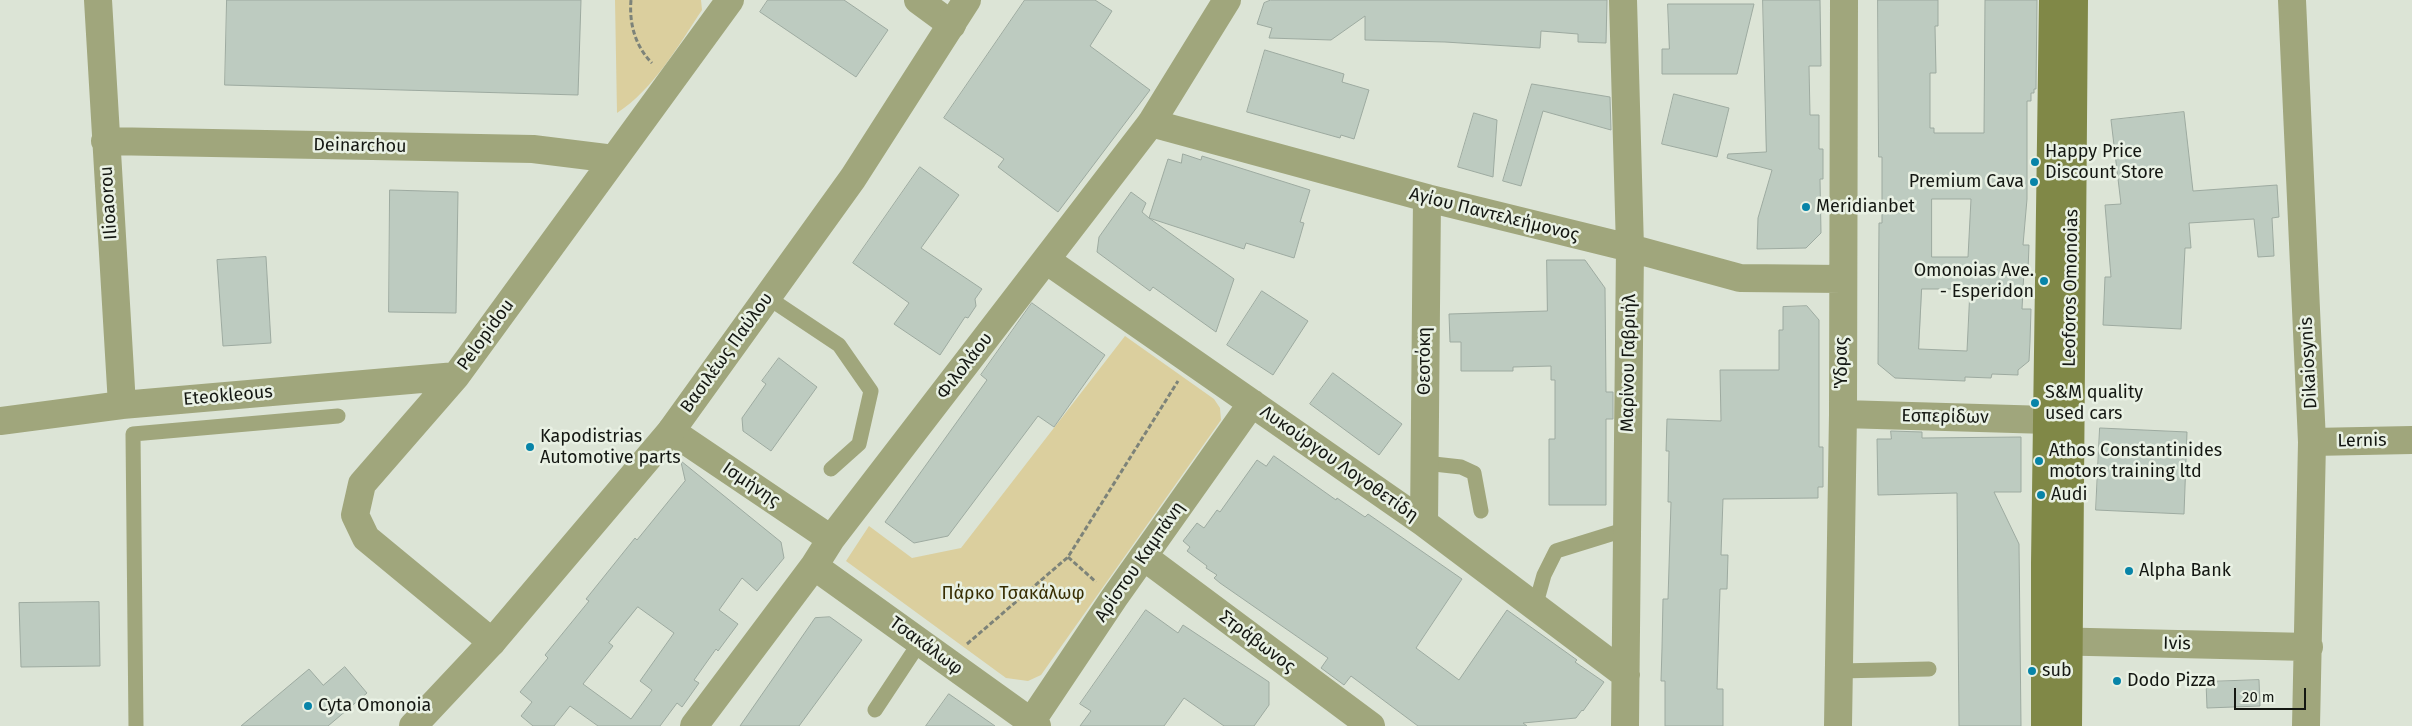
<!DOCTYPE html>
<meta charset="utf-8">
<style>
body{margin:0}
#map{position:relative;width:2412px;height:726px;overflow:hidden;background:#dce4d6;font-family:"Fira Sans",sans-serif}
canvas{display:block}
.scale{position:absolute;left:2234px;top:688px;width:72px;height:22px;box-sizing:border-box;border:2px solid #141712;border-top:0;padding-left:6px;font-size:15px;line-height:18px;white-space:nowrap;color:#141712;-webkit-text-stroke:4px #e9f1e4;paint-order:stroke}
</style>
<div id="map">
<canvas width="2412" height="726"></canvas>
<div class="scale">20 m</div>
</div>
<script>
const c = document.querySelector('canvas').getContext('2d');
c.lineJoin = 'round';
function fillPath(path, color) { c.fillStyle = color; c.fill(path, 'evenodd'); }
function trace(path, color, width, dash) { c.strokeStyle = color; c.lineWidth = width; c.lineCap = dash ? 'butt' : 'round'; c.setLineDash(dash || []); c.stroke(path); }
function write(font, color, halo, rows, align = 'center') {
  c.font = font + ' "Fira Sans",sans-serif'; c.lineWidth = 5; c.setLineDash([]); c.textBaseline = 'middle'; c.strokeStyle = halo; c.fillStyle = color; for (const [text, x, y, turn = 0] of rows) {
    c.save(); c.translate(x, y); c.rotate((+turn || 0) * Math.PI / 180); c.textAlign = isNaN(turn) ? turn : align; if (halo) c.strokeText(text, 0, 0); c.fillText(text, 0, 0); c.restore();
  }
}
const green = new Path2D(`
 M615 0H701L702 10C678 46 654 89 617 113Z
 M1125 336 1214 399 1220 408 1221 420 1041 675 1028 681 1006 678 846 561 869 526 912 558 961 548Z`);
const building = new Path2D(`
 M227 0H581L578 95 225 85Z
 M768 0H844L888 30 856 77 760 12Z
 M1025 0H1095L1112 11 1090 46 1150 90 1058 212 998 167 1004 159 944 118Z
 M1271 0H1607L1606 43 1578 42V34L1541 31 1540 48 1445 42 1365 40V16L1331 40 1269 38 1272 28 1257 24 1264 3Z
 M1763 0H1820L1821 66H1809L1810 115H1819V149H1823V179H1820L1821 233 1806 248 1757 249 1758 218 1772 170 1727 158 1728 154 1766 152Z
 M1878 0H1938V26H1935L1936 73H1930V128H1934V133H1984L1985 0H2037L2036 89H2034V93H2031V101H2027V199L2023 245H2029L2028 270H2024L2022 309H2031L2030 342 2029 361 2018 370V375L1992 374 1991 378 1965 377V381L1895 378 1878 364 1879 223H1882V157H1879ZM1932 199H1971L1968 257H1932ZM1922 289H1970L1967 351 1919 349Z
 M1668 4H1754L1737 74H1662V49H1669Z
 M1265 50 1344 74 1342 82 1369 90 1354 139 1341 135 1340 138 1247 112Z
 M1532 84 1610 97 1611 130 1543 111 1521 186 1503 181Z
 M1674 94 1729 108 1717 157 1662 144Z
 M2184 112 2193 191 2277 185 2279 217 2272 218 2274 256 2258 257 2254 219 2189 223 2191 248H2185L2181 329 2103 325 2105 277H2111L2105 205 2121 204 2111 120Z
 M1474 113 1497 120 1493 177 1458 167Z
 M1183 154 1201 160 1202 156 1310 190 1300 222 1304 223 1294 258 1246 243 1244 249 1149 218 1234 279 1216 332 1153 287 1150 291 1097 252 1099 237 1131 192 1146 203 1142 212 1149 218 1168 159 1181 163Z
 M920 167 959 195 921 248 982 289 975 299 976 306 968 318 965 317 940 355 894 324 909 303 853 263Z
 M390 190 458 192 456 313 389 312Z
 M266 257 271 343 223 346 217 260Z
 M1547 260H1585L1605 288 1606 392H1613V419H1606V505H1549V439H1555V380H1551V366L1513 367V371H1461V342H1450L1449 314 1547 311Z
 M1262 291 1308 321 1273 375 1227 345Z
 M1032 303 1105 355 1054 427 1038 416 948 536 914 543 885 522 987 380 981 375Z
 M1807 306 1819 320V447H1823V487H1818V498L1723 499 1721 555H1728L1727 589H1720L1717 689H1723V726H1665V681H1661L1662 648 1663 599H1668L1671 502H1668L1669 451H1666L1667 419 1721 421 1720 370H1779V330H1783V307Z
 M779 358 817 387 771 451 743 431 742 418 766 384 762 381Z
 M1333 373 1402 424 1379 455 1310 404Z
 M2100 428 2187 432 2184 514 2096 510Z
 M1891 431 1922 432V438L2021 437V492H1994L2019 544 2021 726H1959L1957 493 1878 495 1877 439H1891Z
 M1274 456 1336 500 1337 498 1365 517 1368 514 1462 579 1416 648 1459 680 1507 610 1577 660 1575 662 1604 682 1583 711 1582 710 1576 718 1523 723 1527 726H1418L1351 676 1344 685 1321 668 1328 658 1220 583 1214 578 1217 575 1206 568 1207 566 1187 551 1190 547 1183 541 1197 523 1204 528 1217 510 1220 512 1257 460 1266 466Z
 M681 461 781 542 784 558 757 591 742 578 719 610 738 624 718 651 716 649 694 680 699 683 682 707 677 703 660 726H598L570 706 554 726H533L521 716 532 702 520 692 548 658 545 655 589 601 586 599 635 538 637 540 685 481ZM638 607 674 633 640 681 652 690 631 719 583 684 613 646 609 643Z
 M99 602 100 666 21 667 19 603Z
 M1146 610 1178 633 1183 625 1269 682V705L1254 726H1224L1184 698 1164 726H1080L1091 711 1080 704Z
 M830 617 862 640 799 726H740L815 618Z
 M345 667 367 693 328 726H241L309 669 323 685Z
 M2259 680 2260 706 2207 708 2206 682Z
 M949 694 995 726H926Z`);
const path = new Path2D(`
 M631 0C629 23 635 46 652 63
 M1068 557 1096 582
 M967 644 1068 557 1178 381`);
const service = new Path2D(`
 M767 297 839 345 871 391 859 444 831 469
 M1425 463 1461 467 1474 473 1481 511
 M1535 607 1544 575 1556 551 1627 529
 M1839 671 1929 669
 M875 710 920 642
 M136 726 133 434 338 416`);
const minor = new Path2D(`
 M98 0 122 405
 M918 0 952 25
 M1623 0 1630 248 1625 726
 M2292 0 2312 442 2306 726
 M1151 123 1427 198 1630 248 1740 278 1842 279
 M105 141 533 149 614 159
 M1046 260 1424 523 1626 675
 M1843 414 2048 420
 M0 421 122 405 456 376
 M671 431 831 539
 M2312 442 2412 440
 M1424 523 1427 198
 M1144 557 1371 726
 M814 566 1037 726
 M2046 641 2309 647
 M492 642 366 538 355 515 362 484 456 376 730 0
 M1031 722 1114 598 1252 403
 M694 726 814 566 831 539 1151 123 1227 0
 M1838 726 1843 414 1844 0`);
const tertiary = new Path2D(`
 M413 726 492 642 671 431 853 178 967 0`);
const secondary = new Path2D(`
 M2045 726V563L2053 0
 M2068 726 2074 0`);
const markers = [
 [2035,162,5,"#0784a8"],
 [2034,182,5,"#0784a8"],
 [1806,207,5,"#0784a8"],
 [2044,281,5,"#0784a8"],
 [2035,403,5,"#0784a8"],
 [530,447,5,"#0784a8"],
 [2039,461,5,"#0784a8"],
 [2041,495,5,"#0784a8"],
 [2129,571,5,"#0784a8"],
 [2032,671,5,"#0784a8"],
 [2117,681,5,"#0784a8"],
 [308,706,5,"#0784a8"]
];
const streetNames = [
 ["Deinarchou",360,146,1],
 ["Ilioaorou",109,203,-94],
 ["Αγίου Παντελεήμονος",1494,215,14],
 ["Leoforos Omonoias",2071,288,-89],
 ["Pelopidou",486,335,-54],
 ["Βασιλέως Παύλου",727,353,-54],
 ["Θεοτόκη",1425,361,-90],
 ["Μαρίνου Γαβριήλ",1629,363,-89],
 ["Ύδρας",1842,363,-90],
 ["Dikaiosynis",2309,363,-93],
 ["Φιλολάου",965,366,-52],
 ["Eteokleous",228,396,-5],
 ["Εσπερίδων",1945,417,1],
 ["Lernis",2362,441,-1],
 ["Λυκούργου Λογοθετίδη",1339,464,35],
 ["Ισμήνης",751,485,34],
 ["Αρίστου Καμπάνη",1140,562,-55],
 ["Στράβωνος",1257,642,37],
 ["Ivis",2177,644,1],
 ["Τσακάλωφ",926,646,36]
];
const poiNames = [
 ["Happy Price",2045,152],
 ["Discount Store",2045,173],
 ["Premium Cava",2024,182,"right"],
 ["Meridianbet",1816,207],
 ["Omonoias Ave.",2034,271,"right"],
 ["- Esperidon",2034,292,"right"],
 ["S&M quality",2045,393],
 ["used cars",2045,414],
 ["Kapodistrias",540,437],
 ["Automotive parts",540,458],
 ["Athos Constantinides",2049,451],
 ["motors training ltd",2049,472],
 ["Audi",2051,495],
 ["Alpha Bank",2139,571],
 ["sub",2042,671],
 ["Dodo Pizza",2127,681],
 ["Cyta Omonoia",318,706]
];
const parkNames = [
 ["Πάρκο Τσακάλωφ",1013,594]
];
fillPath(green, '#dbcf9e');
fillPath(building, '#bdcbc0');
trace(building, '#9daaa0', 1);
trace(path, '#7d8379', 3, [5, 2.5]);
trace(service, '#a0a67c', 15);
trace(minor, '#a0a67c', 28);
trace(tertiary, '#a0a67c', 28);
trace(secondary, '#808847', 28);
for (const [x, y, r, color] of markers) { const dot = new Path2D(); dot.arc(x, y, r, 0, 2 * Math.PI); c.fillStyle = color; c.fill(dot); trace(dot, '#e9f1e4', 2); }
write('18px', '#141712', '#e9f1e4', streetNames);
write('18px', '#141712', '#e9f1e4', poiNames, 'left');
write('18px', '#372d01', '#e9f1e4', parkNames);
</script>
